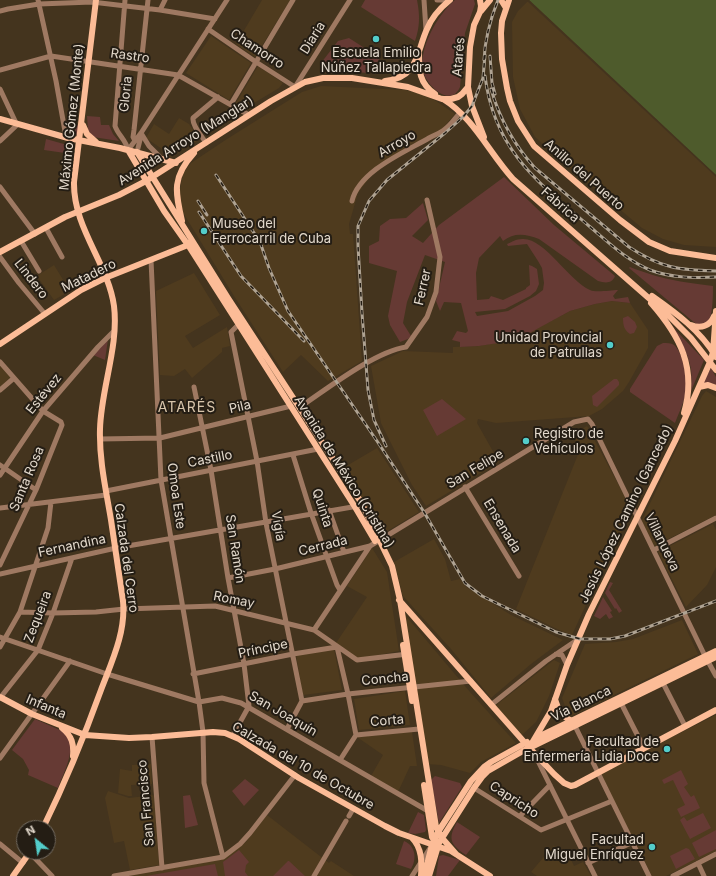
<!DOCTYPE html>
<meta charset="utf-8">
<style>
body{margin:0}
#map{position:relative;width:716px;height:876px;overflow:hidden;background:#44341e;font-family:Inter,sans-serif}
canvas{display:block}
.north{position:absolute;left:16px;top:820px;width:40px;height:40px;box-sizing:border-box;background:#241d14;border:1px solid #70685e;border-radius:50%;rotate:330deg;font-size:11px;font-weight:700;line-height:16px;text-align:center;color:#e3d9cc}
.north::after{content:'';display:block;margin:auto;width:14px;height:18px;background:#53cdca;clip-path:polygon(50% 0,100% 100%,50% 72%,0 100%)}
</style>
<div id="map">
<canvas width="716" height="876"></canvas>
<div class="north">N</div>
</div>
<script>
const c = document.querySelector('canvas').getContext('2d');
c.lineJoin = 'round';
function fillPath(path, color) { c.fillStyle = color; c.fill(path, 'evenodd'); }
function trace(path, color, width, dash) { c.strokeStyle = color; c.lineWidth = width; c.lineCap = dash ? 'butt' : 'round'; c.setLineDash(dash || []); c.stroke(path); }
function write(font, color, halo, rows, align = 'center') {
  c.font = font + ' Inter,sans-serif'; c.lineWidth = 4; c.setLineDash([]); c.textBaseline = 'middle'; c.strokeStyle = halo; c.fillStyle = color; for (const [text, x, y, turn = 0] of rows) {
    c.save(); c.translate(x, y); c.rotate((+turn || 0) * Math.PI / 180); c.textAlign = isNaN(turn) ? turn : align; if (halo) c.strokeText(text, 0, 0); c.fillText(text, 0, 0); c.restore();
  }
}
const built = new Path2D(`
 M262 0H290L255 57 236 44Z
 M529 0 716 175V247L684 245 663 239 642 228 555 155 535 137 520 109 513 77 512 22 518 11Z
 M211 36 251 63 229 100 186 73Z
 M258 66 283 83 279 88 244 109 236 103Z
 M321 86 405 90 422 94 436 101 455 114 442 129 373 173 358 193 349 224 350 234H353L362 361 328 381 301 355 283 372 234 296 182 211 179 195 183 173 191 163 227 139 302 92Z
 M179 118 189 124 200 139 171 157 162 149 146 138 154 124 169 134Z
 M54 265 70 291 54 300 37 276Z
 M194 273 220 315 185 336 193 348 227 327 230 346 222 348V352L192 378 185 369 174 376 160 375 156 291Z
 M612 301 630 303 648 330V348L629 382 623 391 602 409 589 416 496 423 478 419 477 423 499 462 426 506 412 485 381 423 371 366 403 351 453 353V347L479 346 519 338 570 311 595 304Z
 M0 365 11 377 0 387Z
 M706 391 716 397V515L654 546 641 522 702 396Z
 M587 426 632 510 596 583 572 635 557 629 516 609 579 452 573 434Z
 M377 448 419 512 384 533 343 468Z
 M713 524 716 530V567L707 585 686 607 658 552Z
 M434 539 445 559 451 581 460 579 466 587 511 615 563 640 531 664 491 698 451 649 403 596 394 562Z
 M372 548 387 572 399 651 357 659 336 643 367 597 347 586Z
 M405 615 470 692 516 743 481 762 470 773 441 765 427 764Z
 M682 620 698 654 569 717 562 698 585 644 616 642 633 639Z
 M334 649 342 690 303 695 296 655Z
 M554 660 560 663 549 696 536 722 522 735 495 706Z
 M405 691 410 725 359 730 354 699Z
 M716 715V851L666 876H652L600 773Z
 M412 732 417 766H410L398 792 371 776 383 755 357 737Z
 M151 764 152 784 131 785 132 796H128L118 793 120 769 132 771V765Z
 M108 791 129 798 155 795 159 865 130 870 124 841 114 843 105 798Z
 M267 815 329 863 331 861 354 876H123L223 859 246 842Z
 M554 845 558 857 568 853 574 866 583 862 591 876H537L531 872Z`);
const green = new Path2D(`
 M365 0H417C420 15 420 27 415 41L361 7Z
 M455 0H474L475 4 465 33 460 87C451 108 427 87 423 71 418 49 438 14 455 0Z
 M349 38 380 58 370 73 323 70 321 67V63L338 41Z
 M87 116 100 117 101 125H109L113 134 119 141 93 137 88 130Z
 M66 124 80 125 79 132 75 136 68 135Z
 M46 139 71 146 72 154 44 150Z
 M504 177 554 225 615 276C612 284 605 283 598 281L539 239C526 234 514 232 503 241L500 236 479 258 476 273 477 300 489 299 491 296 503 300 526 289V288L530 285 529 265 532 266 537 269 539 284 536 291 530 296 505 309 475 312 477 316 508 311 535 296 543 290 544 283 542 268 538 261 527 244 508 246 507 244C512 242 516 239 522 239 544 237 569 281 590 290 596 293 611 290 618 290L613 296 615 299 628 297 630 303 612 301 595 304 570 311 526 335 511 341 479 346 460 347V342L452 340 457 331 466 333 468 331 461 303 444 302 440 311 436 301 445 262 425 255 407 302 403 323 411 336 408 339 400 342 390 325 388 316 397 271 369 263V246L379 241 380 226 390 219 406 218 423 203 428 220 412 236 423 243 439 225Z
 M630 267C660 279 681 282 713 286 713 294 713 316 708 321 705 323 702 324 698 325L695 323 629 268Z
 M628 316 635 322 637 327 634 333 630 334C624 330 623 325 623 318Z
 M668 322 704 360 691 391C691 384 692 376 691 369 688 351 678 337 668 322Z
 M108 339 105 360 93 355Z
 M663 343C667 343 671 343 674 345 684 354 687 378 686 390 685 401 679 412 675 423L630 392V389L657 346Z
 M711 368 716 377V385L711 383H703Z
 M614 379H617L619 382V385L597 407 593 405 592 396Z
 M442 399 466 419 437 436 423 410Z
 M610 582 613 583 609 590 622 611 619 613 616 608 615 609 605 593Z
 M603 597 612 611 610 612 613 617 609 619 606 614 600 619 594 616Z
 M35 719 62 731C80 745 64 771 58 788L28 775 29 770 23 759 12 750Z
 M681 770 688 784 684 787 691 797 694 795 700 808 681 817 677 809 685 805 673 780 664 784 662 780Z
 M435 776 460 783 462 787 439 823 431 780Z
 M245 779 259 790 244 806 232 791Z
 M190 795 198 825 185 828 183 796Z
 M418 812 424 815 426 830 425 832 415 834 408 833Z
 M703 813 711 828 690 839 680 820 684 817 687 821Z
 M457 822 480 837 466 855C451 845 447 839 457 822Z
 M716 830V849L699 857 692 843Z
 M404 841C416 846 417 859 411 869L396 864Z
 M686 848 689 849 695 859 676 869 670 856Z
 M239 850 249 862 246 865 245 872 248 876H225L223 862Z
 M443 855 460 860 448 876H436L439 856Z
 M288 861H289L305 876H273Z
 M215 864 218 876H146Z`);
const water = new Path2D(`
 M529 0H716V175Z`);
const pier = new Path2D(`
 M529 0 716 175V177L527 1Z`);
const minor = new Path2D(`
 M38 0 56 81 66 137
 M125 0 115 126C118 135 126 140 128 150
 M424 0 426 30
 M437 0H446
 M160 10 165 0
 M0 11 8 9 39 4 92 2 160 10 215 19
 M208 29 256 62 295 87 350 0
 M0 70 51 56 178 75 249 115
 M0 89 17 125 0 141
 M231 104 293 0
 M141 133 149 146 162 159
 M135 141 133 137 134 130 148 0
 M206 143C202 136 192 126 193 118L218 97
 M128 150 141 133 227 0
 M137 152 141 136
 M0 187 35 234
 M352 201C359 171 405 152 429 138 434 135 441 133 445 129 451 125 455 118 460 113
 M46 228 62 257
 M21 241 39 271
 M0 257 19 283 45 314
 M151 260 161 480 199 702 203 732 204 783 223 857
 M238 325 231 332 257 461 266 523 302 701 287 729
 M0 362 43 411 61 422 62 425 36 490 0 565
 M194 387 211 470 228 578 244 664 249 706 233 735
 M0 390 14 378
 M300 407C327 389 374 352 406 347L427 317 436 292 440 257 427 200
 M100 439 160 438 291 406
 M293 455 311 513 337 585 340 590
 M0 465 36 490
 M0 475 43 411 98 347 113 332
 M465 487 519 576
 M106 491 318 449
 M0 508 106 495
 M329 510 344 552
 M654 550 716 518
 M0 574 116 548 358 506
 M228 578 275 569 370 546 574 422 588 419 592 424 705 656 716 676
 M20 612 53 613 96 612 124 609 215 606 314 630 357 660 408 654
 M314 630 370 546
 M0 637 107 674 199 702 222 698 241 703 428 811
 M0 647 20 612 48 528 51 502
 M556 654 562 655 567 665
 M193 674 293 654 337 647 348 694 356 735
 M663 683 685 726
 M0 698 38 650 53 613 72 558
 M302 701 348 694 471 681
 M621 703 644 748
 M491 705 546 661 577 640
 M575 726 649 876
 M356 735 419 729
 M152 737 162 868
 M535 755 595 876
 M0 758 70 661
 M340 760 356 735
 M474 788 541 830 612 801
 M349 816 353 809
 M520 816 550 785
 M0 844 23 863
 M30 853 52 876
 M588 863 633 842
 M698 863 704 876
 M114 876 223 857 240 844 250 833 295 775
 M314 876 346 821
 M412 876 430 848
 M673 876 716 854`);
const major = new Path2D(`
 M501 0 506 8
 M509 0 502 21 501 33 502 59 507 88 510 101 518 121 534 146 620 220 649 242 670 251 716 258
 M481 11 490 0
 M419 53C419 71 419 83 435 94
 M385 81C419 77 416 53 427 29 432 17 440 8 450 0
 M468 87 472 106 484 137
 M443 99C474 118 489 153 513 179L668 315 691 338 716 370
 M0 119 68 138 120 148 176 163
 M83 125 87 134 96 142
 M128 150 164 211 188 245 355 507 375 541
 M137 152 228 298 361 502 392 566 400 600 436 827 442 838 456 854
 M182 221C175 191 172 177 194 153
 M0 252 65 217 119 195 146 181 271 101 305 82 323 78H352L408 87 442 99H451L458 97 462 94 468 87 470 47 474 25 480 12 481 6 480 0
 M652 296C676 313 701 331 716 357
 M651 303C680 336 697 368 684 413
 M691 325C701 329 710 326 714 316
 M0 344 81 290 105 278 188 245 189 243
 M699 387 708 385 716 388
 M399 600 525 743 554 774 564 783 571 786 575 785 716 710
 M403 645 412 701
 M0 697 32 714 85 735 129 738 152 737 213 732 225 733 239 739 299 778 385 826 399 833 451 851 490 876
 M555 699C558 709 562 718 573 721
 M62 728C72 736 74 744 73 756
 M536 738 716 651
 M529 748 551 711 567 665 589 614 675 441 710 362 713 352 716 311
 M424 785 432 837 438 846
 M43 828C65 783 84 737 101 690 112 661 126 632 123 601 119 574 115 547 111 520 106 490 99 460 100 429 101 389 119 346 114 306 108 263 73 228 74 182L96 0
 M412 838C422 848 422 862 421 876
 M13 876 30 852
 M424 876 432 845 438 832 471 781 484 767 491 762 527 742
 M429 876 439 843 474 788 482 777 488 771 523 751 716 657`);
const rail = new Path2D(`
 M490 56 492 83 495 94
 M484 60C485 39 490 20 498 0
 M485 76C494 149 536 181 589 226 608 242 626 260 650 270 671 278 694 278 716 277
 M491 89C500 120 514 145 535 168L629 247C661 268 678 270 716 271
 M216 175 260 242 269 268 288 311 377 441 424 512 465 583 482 596 556 632 580 639H610L625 636 716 601
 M198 201 207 215
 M199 212 241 276 304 341
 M386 446 374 420 368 390 362 313 358 246V226L369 201 387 180 445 133 463 117 472 106 483 78 485 55`);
const markers = [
 [376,39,4,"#53cdca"],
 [204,231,4,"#53cdca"],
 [610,345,4,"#53cdca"],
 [526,441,4,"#53cdca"],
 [667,749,4,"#53cdca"],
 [652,847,4,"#53cdca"]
];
const streetNames = [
 ["Diaria",313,38,-58],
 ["Chamorro",257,49,33],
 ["Rastro",130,56,8],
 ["Atarés",459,57,-85],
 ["Gloria",126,94,-84],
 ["Máximo Gómez (Monte)",72,117,-84],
 ["Avenida Arroyo (Manglar)",186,141,-32],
 ["Arroyo",397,144,-30],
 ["Anillo del Puerto",584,175,41],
 ["Fábrica",560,205,41],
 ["Matadero",89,276,-26],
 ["Lindero",31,279,52],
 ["Ferrer",423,287,-77],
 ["Estévez",44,394,-51],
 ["Pila",240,407,-13],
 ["Castillo",210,459,-11],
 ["San Felipe",475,469,-31],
 ["Avenida de México (Cristina)",344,472,58],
 ["Santa Rosa",27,479,-67],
 ["Omoa Este",176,496,82],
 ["Quinta",322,508,72],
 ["Jesús López Camino (Gancedo)",626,514,-64],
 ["Vigía",278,526,80],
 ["Ensenada",502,526,59],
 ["Villanueva",662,542,64],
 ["Fernandina",72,546,-12],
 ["Cerrada",323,546,-14],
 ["San Ramón",235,549,81],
 ["Calzada del Cerro",126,558,82],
 ["Romay",234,600,11],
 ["Zequeira",38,617,-69],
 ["Príncipe",263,649,-12],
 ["Concha",385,679,-6],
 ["Vía Blanca",581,704,-26],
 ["Infanta",46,707,23],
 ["San Joaquín",283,714,30],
 ["Corta",387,721,-5],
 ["Calzada del 10 de Octubre",303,766,30],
 ["Capricho",514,800,33],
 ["San Francisco",146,803,-95]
];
const poiNames = [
 ["Escuela Emilio",376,53,"center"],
 ["Núñez Tallapiedra",376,68,"center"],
 ["Museo del",212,224,"left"],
 ["Ferrocarril de Cuba",212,239,"left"],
 ["Unidad Provincial",602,338],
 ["de Patrullas",602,353],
 ["Registro de",534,434,"left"],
 ["Vehículos",534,449,"left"],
 ["Facultad de",659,742],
 ["Enfermería Lidia Doce",659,757],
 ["Facultad",644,840],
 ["Miguel Enríquez",644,855]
];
const neighbourhoodNames = [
 ["ATARÉS",187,408]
];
fillPath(built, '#4f3b1e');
fillPath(green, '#663a34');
fillPath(water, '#4e5b2c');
fillPath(pier, '#44341e');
trace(minor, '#9f7962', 5);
trace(major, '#fcbc97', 6);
trace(rail, '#afa393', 3);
trace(rail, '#241d14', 1.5, [4.5]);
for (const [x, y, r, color] of markers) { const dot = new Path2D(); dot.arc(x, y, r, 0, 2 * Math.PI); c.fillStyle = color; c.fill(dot); trace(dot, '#241d14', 1.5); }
write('13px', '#e3d9cc', '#241d14', streetNames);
write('13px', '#e3d9cc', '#241d14', poiNames, 'right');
c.letterSpacing = '1px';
write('14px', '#d7c4aa', '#241d14', neighbourhoodNames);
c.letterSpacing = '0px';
</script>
